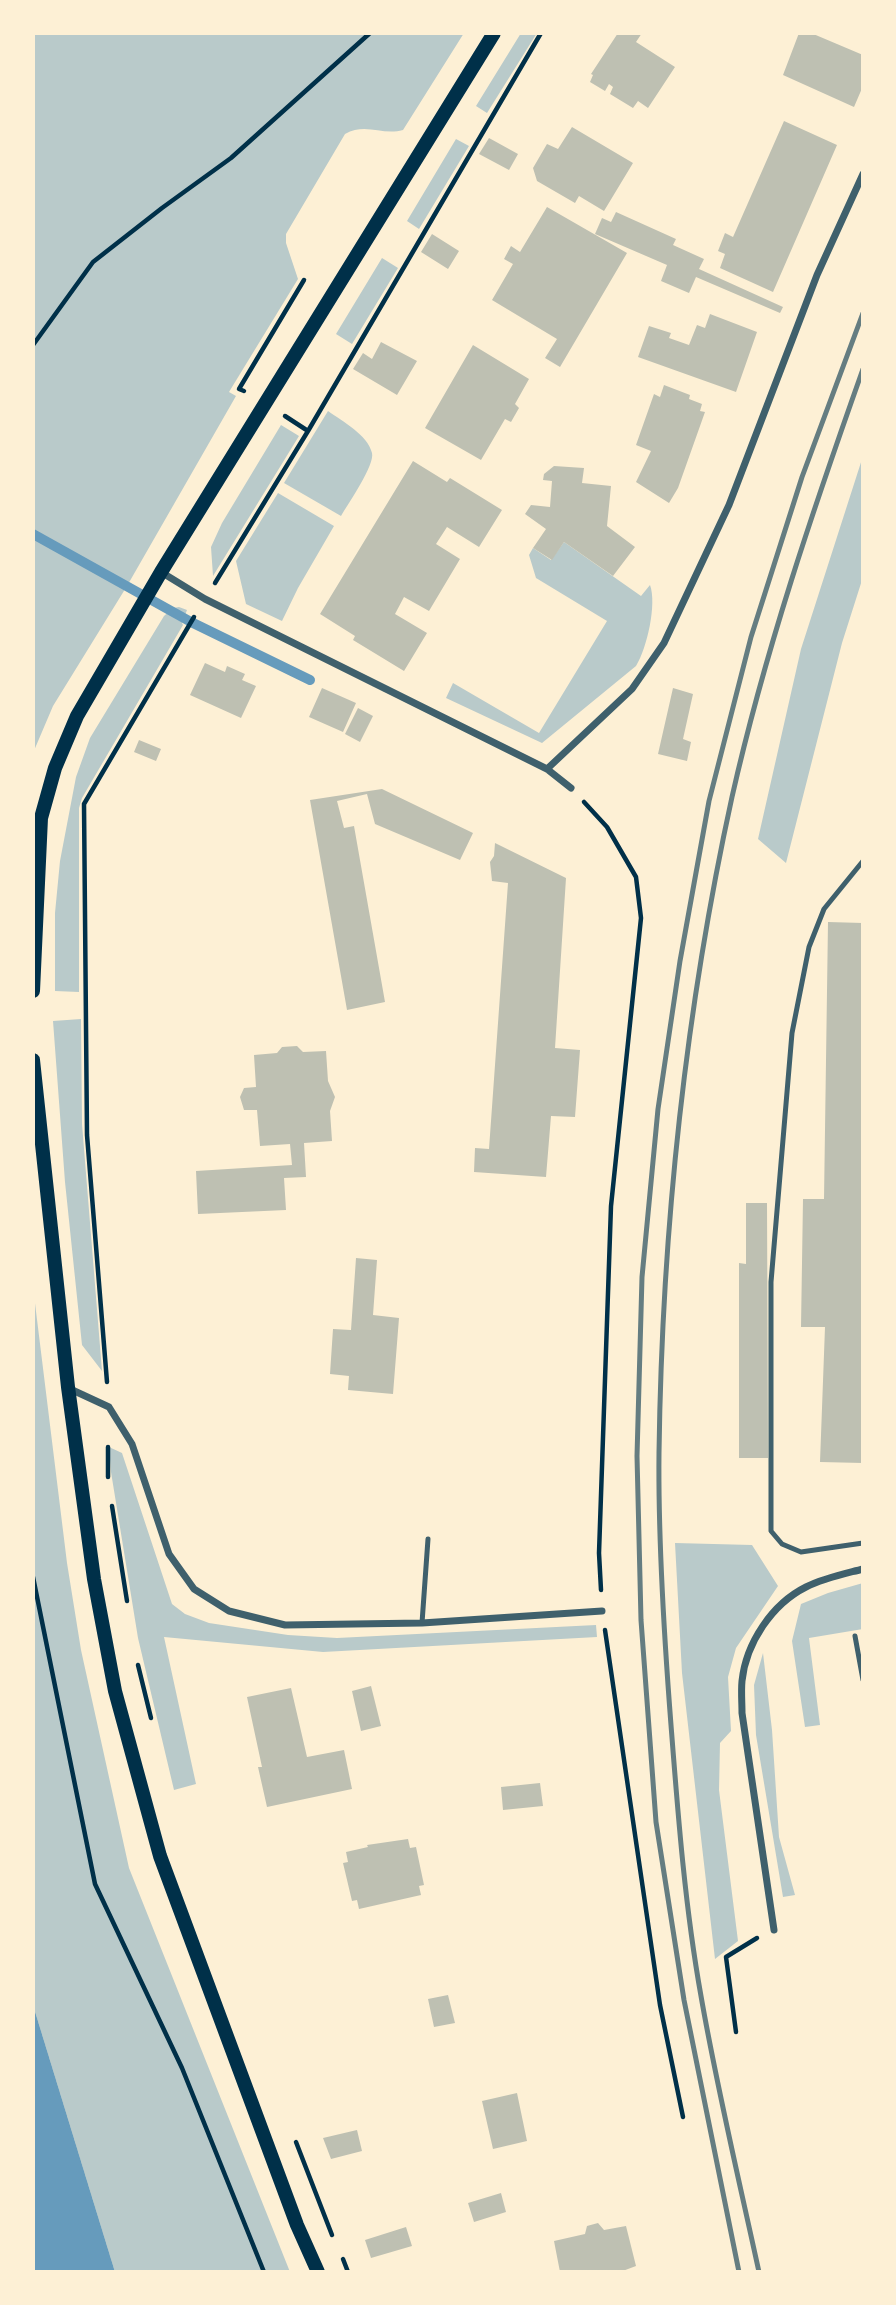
<!DOCTYPE html>
<style>
body{margin:0}
#map{position:relative;width:896px;height:2305px;overflow:hidden;background:#fdf0d5;font-family:"Space Grotesk",sans-serif}
canvas{display:block}
.frame{position:absolute;inset:0;border:35px solid #fdf0d5;pointer-events:none}
</style>
<div id="map">
<canvas width="896" height="2305"></canvas>
<div class="frame"></div>
</div>
<script>
const c = document.querySelector('canvas').getContext('2d');
c.lineJoin = 'round';
function fillPath(path, color) { c.fillStyle = color; c.fill(path, 'evenodd'); }
function trace(path, color, width, dash) { c.strokeStyle = color; c.lineWidth = width; c.lineCap = dash ? 'butt' : 'round'; c.setLineDash(dash || []); c.stroke(path); }
const green = new Path2D(`
 M33 33H464L403 130C382 136 366 122 345 134L286 234V243L298 279 229 392 236 396 127 586 53 706 33 753Z
 M521 33H537L487 113 476 106Z
 M456 139 469 146 419 229 407 221Z
 M382 258 398 268 352 344 336 334Z
 M328 411C342 421 368 435 372 453 375 465 348 504 341 516L284 483Z
 M281 425 299 436 213 576 211 547 222 523Z
 M863 456V577L842 643 786 863 758 839 801 649Z
 M278 493 334 526 298 588 282 621 246 604 236 561Z
 M564 542 641 596 650 585C657 604 647 648 636 666L542 743 446 698 453 683 539 733 607 621 536 578 529 555 533 548 551 560Z
 M179 607 187 610 182 623 183 625 82 798 79 808V992L55 991V913L60 861 76 777 90 738 164 616 173 608Z
 M81 1019 82 1124 102 1371 82 1345 65 1182 53 1021Z
 M33 1287 67 1563 81 1650 129 1868 290 2272H115L33 2005Z
 M109 1447 122 1453 172 1604 185 1614 209 1623 288 1635 337 1638 596 1625 597 1637 323 1652 164 1637 196 1784 174 1790 138 1638 111 1472Z
 M675 1543 752 1545 778 1586 736 1648 728 1677 731 1731 720 1743 719 1790 738 1941 715 1959 682 1673Z
 M863 1583V1629L809 1638 820 1725 805 1727 792 1641 801 1604 828 1593Z
 M763 1653 772 1730 779 1837 795 1895 783 1897 756 1735 754 1685Z`);
const water = new Path2D(`
 M33 2005 115 2272H33Z`);
const stream = new Path2D(`
 M33 534 191 622 310 680`);
const building = new Path2D(`
 M618 33H642L636 42 675 67 648 108 638 101 633 108 610 94 613 87 609 84 605 91 590 82 593 75 591 74Z
 M799 33H811L863 55V86L854 107 783 75Z
 M784 121 837 145 773 292 720 268 725 254 718 251 725 233 733 237Z
 M572 127 633 163 604 211 579 196 575 203 537 181 533 168 547 144 558 149Z
 M489 138 518 154 509 170 479 154Z
 M547 207 627 253 560 367 545 358 557 339 492 300 513 264 504 259 511 246 520 252Z
 M616 212 676 239 673 245 704 259 699 269 783 307 780 313 696 277 689 293 661 281 667 265 595 234 602 218 611 222Z
 M432 234 459 251 448 269 421 252Z
 M710 314 757 332 736 392 638 357 649 326 671 333 669 338 689 345 697 325 705 328Z
 M381 342 417 361 397 395 353 369 363 353 372 359Z
 M473 345 529 379 515 404 519 408 511 422 505 419 481 460 425 428Z
 M664 385 690 395 689 399 702 404 700 411 705 412 678 488 669 503 636 482 651 451 636 445 654 394 660 397Z
 M413 461 447 482 450 478 502 510 479 547 447 527 436 544 460 559 429 611 404 597 395 614 427 633 404 671 353 640 355 636 320 614Z
 M554 466 584 468 582 483 611 486 607 526 635 547 613 576 564 542 552 560 533 548 546 529 525 514 531 505 550 507 552 481 543 480 544 474Z
 M205 663 225 672 227 666 245 674 242 680 256 686 241 718 190 695Z
 M322 688 356 703 343 732 309 717Z
 M673 688 693 694 683 739 691 742 687 761 658 754Z
 M358 708 373 716 360 742 345 734Z
 M139 740 161 749 156 761 134 752Z
 M382 789 473 833 460 860 375 824 367 794 337 801 344 828 354 826 385 1002 347 1010 310 800Z
 M495 843 566 878 555 1048 580 1050 575 1117 551 1116 546 1177 474 1172 475 1148 489 1149 508 883 492 881 490 862 494 856Z
 M828 922 863 923V1463L820 1462 825 1327H801L803 1199H824Z
 M297 1046 303 1052 326 1051 328 1081 335 1097 330 1111 332 1141 304 1143 306 1177 284 1178 286 1210 198 1214 196 1171 292 1165 290 1144 260 1146 257 1110H244L240 1097 244 1088 256 1087 254 1055 277 1053 282 1047Z
 M746 1203H767L768 1458H739V1263L746 1264Z
 M356 1258 377 1260 373 1315 399 1318 393 1394 348 1390 349 1376 330 1374 333 1329 351 1330Z
 M371 1686 381 1726 361 1731 352 1691Z
 M291 1688 307 1757 344 1750 352 1789 267 1807 258 1767H262L247 1697Z
 M540 1783 543 1806 503 1810 501 1787Z
 M408 1839 410 1848 416 1847 424 1885 419 1886 421 1895 359 1909 357 1900 352 1901 343 1863 348 1862 346 1852 368 1847 367 1845Z
 M448 1995 455 2023 434 2027 428 1999Z
 M517 2093 527 2141 493 2149 482 2101Z
 M357 2130 362 2151 331 2159 323 2138Z
 M501 2193 506 2212 474 2222 468 2203Z
 M598 2223 604 2230 626 2226 636 2266 620 2272H560L554 2241 585 2234 587 2226Z
 M406 2227 412 2246 371 2258 365 2240Z`);
const path = new Path2D(`
 M33 345 93 262 162 208 231 158 370 33
 M244 391 239 389 304 280
 M285 416 308 431 541 33
 M215 583 308 431
 M584 802 607 827 636 877 641 918 611 1206 599 1553 601 1590
 M107 1382 87 1135 84 804 194 617
 M108 1447V1477
 M112 1506 127 1601
 M33 1577 95 1884 182 2068 264 2272
 M605 1630 660 2005 683 2117
 M138 1665 151 1718
 M736 2032 726 1957 757 1938
 M296 2142 332 2235
 M343 2259 348 2272`);
const service = new Path2D(`
 M863 861 824 909 809 947 792 1033 771 1282V1531L782 1544 801 1552 863 1543
 M422 1623 428 1539
 M855 1636 863 1680`);
const minor = new Path2D(`
 M161 572 205 599 547 769 571 788
 M547 769 632 689 664 643 729 505 817 275 863 174
 M68 1388 109 1407 132 1444 169 1554 194 1589 229 1611 285 1625 422 1623 602 1611
 M774 1930 742 1713C742 1703 741 1691 742 1681 746 1643 772 1604 806 1587 824 1578 844 1574 863 1569`);
const secondary = new Path2D(`
 M33 991 41 818 55 768 77 716 161 572 494 33
 M33 1060 68 1387 94 1579 115 1691 160 1856 297 2225 318 2272`);
const rail = new Path2D(`
 M739 2272 684 2000 656 1822 641 1620 637 1456 642 1277 658 1109 680 961 709 801 751 637 802 477 863 313
 M759 2272C739 2180 717 2088 701 1996 685 1907 678 1815 671 1725 664 1635 658 1544 659 1453 662 1233 685 1012 732 797 765 651 813 510 863 369`);
fillPath(green, '#b9caca');
fillPath(water, '#669bbc');
trace(stream, '#669bbc', 10);
fillPath(building, '#bec0b2');
trace(path, '#003049', 4.5);
trace(service, '#3f606c', 5);
trace(minor, '#3f606c', 7);
trace(secondary, '#003049', 14);
trace(rail, '#657d81', 5);
</script>
